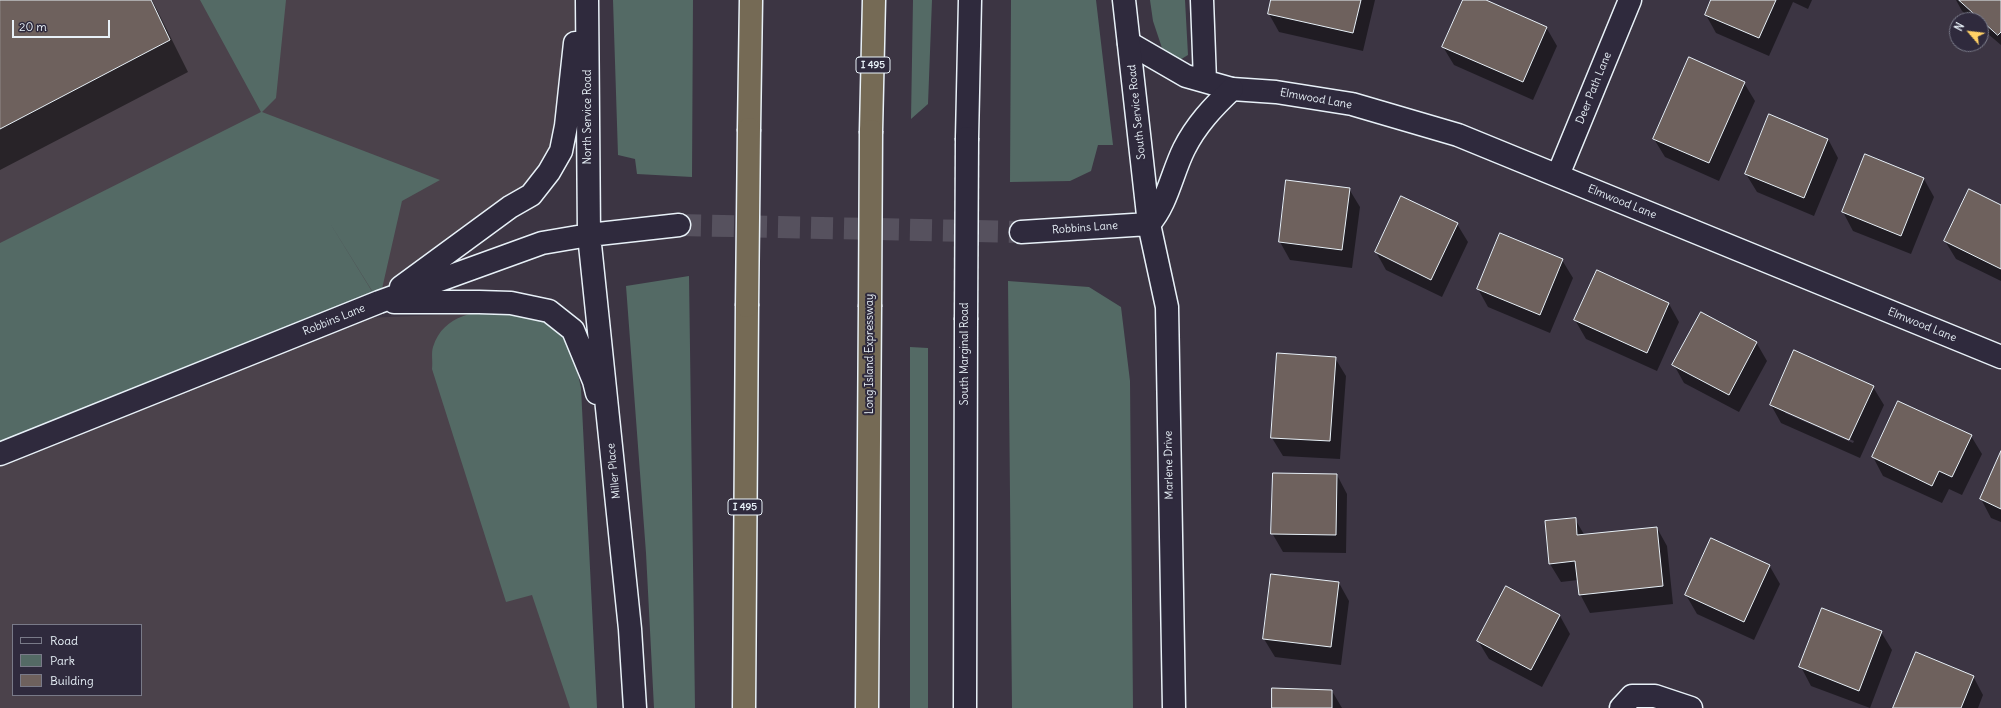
<!DOCTYPE html>
<style>
body{margin:0}
#map{position:relative;width:2001px;height:708px;overflow:hidden;background:#3c3543;font-family:Delius,sans-serif}
canvas{display:block}
.legend{position:absolute;left:12px;top:624px;width:130px;height:72px;box-sizing:border-box;background:#2f2a3d;border:1px solid #797a88;margin:0;padding:5px 7px;list-style:none;font-size:12px;color:#e8f1f8}
.legend li{display:flex;align-items:center;gap:8px;height:20px}
.legend b{width:20px;border:1px solid #797a88}
.north{position:absolute;left:1949px;top:12px;width:40px;height:40px;box-sizing:border-box;background:#2f2a3d;border:1px solid #797a88;border-radius:50%;rotate:298deg;font-size:11px;font-weight:700;line-height:16px;text-align:center;color:#e8f1f8}
.north::after{content:'';display:block;margin:auto;width:14px;height:18px;background:#ffd166;clip-path:polygon(50% 0,100% 100%,50% 72%,0 100%)}
.scale{position:absolute;left:12px;top:20px;width:98px;height:18px;box-sizing:border-box;border:2px solid #e8f1f8;border-top:0;padding-left:5px;font-size:12px;line-height:14px;white-space:nowrap;color:#e8f1f8;-webkit-text-stroke:3px #2f2a3d;paint-order:stroke}
</style>
<div id="map">
<canvas width="2001" height="708"></canvas>
<ul class="legend">
<li><b style="height:5px;background:#2f2a3d"></b>Road</li>
<li><b style="height:11px;background:#546a65"></b>Park</li>
<li><b style="height:11px;background:#6e615d"></b>Building</li>
</ul>
<div class="north">N</div>
<div class="scale">20 m</div>
</div>
<script>
const c = document.querySelector('canvas').getContext('2d');
c.lineJoin = 'round';
function fillPath(path, color) { c.fillStyle = color; c.fill(path, 'evenodd'); }
function trace(path, color, width, dash) { c.strokeStyle = color; c.lineWidth = width; c.lineCap = dash ? 'butt' : 'round'; c.setLineDash(dash || []); c.stroke(path); }
function write(font, color, halo, rows, align = 'center') {
  c.font = font + ' Delius,sans-serif'; c.lineWidth = 4; c.setLineDash([]); c.textBaseline = 'middle'; c.strokeStyle = halo; c.fillStyle = color; for (const [text, x, y, turn = 0] of rows) {
    c.save(); c.translate(x, y); c.rotate((+turn || 0) * Math.PI / 180); c.textAlign = isNaN(turn) ? turn : align; if (halo) c.strokeText(text, 0, 0); c.fillText(text, 0, 0); c.restore();
  }
}
const built = new Path2D(`
 M0 0H590L576 134 525 205 338 319 490 313 590 708H0ZM13 625H141V695H13Z`);
const green = new Path2D(`
 M200 0H286L276 98 262 112 440 180 402 201 379 302 328 220 373 293 0 451V243L261 112Z
 M613 0H693L692 177 637 174 635 159 618 155Z
 M913 0H932L928 104 911 119Z
 M1011 0H1096L1113 145H1098L1091 171 1070 181 1010 182Z
 M1150 0H1185L1188 55 1178 61 1162 48 1153 21Z
 M689 276 695 708H654L646 553 626 286Z
 M1008 281 1089 287 1121 307 1130 381 1133 708H1012Z
 M506 308 552 324 572 347 581 388 597 708H570L532 595 506 602 432 369C433 362 431 353 433 347 444 313 477 312 506 308Z
 M910 347 928 348V708H910Z`);
const shadow = new Path2D(`
 M0 0H152L188 72 0 170Z
 M1272 0H1375L1363 51 1279 32 1269 14Z
 M1464 0H1483L1546 27 1557 46 1533 100 1454 65 1443 47Z
 M1712 0H1812L1808 9 1793 2 1769 56 1716 33 1706 15Z
 M1956 0H2001V45L1981 28V20H1972L1962 11Z
 M1744 83 1755 101 1719 181 1665 157 1654 139Z
 M1828 139 1838 158 1814 216 1757 192 1746 174Z
 M1924 179 1934 197 1911 254 1853 231 1843 212Z
 M1349 189 1360 207 1352 268 1290 260 1280 242Z
 M2001 206V281L1956 259 1945 241Z
 M1457 224 1468 242 1442 297 1386 270 1376 252Z
 M1562 260 1573 278 1550 333 1488 307 1478 289Z
 M1598 272 1669 304 1679 322 1657 371 1586 339 1575 320Z
 M1756 342 1767 361 1739 412 1684 383 1674 365Z
 M1335 358 1346 376 1340 459 1283 456 1272 438Z
 M1873 387 1884 405 1860 458 1781 423 1771 405ZM1785 411 1854 441 1853 443 1785 413Z
 M1899 402 1971 436 1982 454 1962 495 1949 489 1942 503 1883 476 1873 457Z
 M2001 453V522L1991 518 1981 499Z
 M1337 475 1347 494 1346 553 1283 552 1272 533Z
 M1575 519 1585 536 1657 528 1667 546 1673 604 1590 613 1580 594 1578 580 1561 582 1550 564Z
 M1769 565 1780 584 1754 640 1697 614 1686 595Z
 M1339 583 1349 601 1341 665 1275 657 1264 639Z
 M1507 588 1560 616 1570 634 1542 687 1489 659 1478 641Z
 M1881 632 1892 650 1870 708 1811 686 1801 667Z
 M1973 676 1983 695 1978 708H1894Z
 M1332 691 1342 708H1273Z`);
const building = new Path2D(`
 M0 0H151L170 40 0 129Z
 M1271 0H1361L1353 33 1268 14Z
 M1463 0H1486L1547 27 1523 82 1442 47Z
 M1711 0H1776L1759 38 1705 15Z
 M1959 0H2001V32L1998 35Z
 M1689 57 1745 82 1709 163 1653 139Z
 M1769 114 1828 139 1804 198 1745 174Z
 M1865 154 1924 178 1901 236 1842 212Z
 M1286 180 1350 188 1342 250 1279 242Z
 M1969 189 2001 205V269L1944 241Z
 M1401 196 1458 223 1431 280 1375 252Z
 M1500 233 1563 259 1540 315 1477 289Z
 M1597 270 1669 303 1647 353 1574 320Z
 M1701 312 1757 342 1729 395 1672 365Z
 M1794 350 1874 386 1849 440 1770 405Z
 M1277 353 1336 357 1330 441 1271 438Z
 M1898 401 1972 435 1952 477 1939 471 1932 486 1872 457Z
 M2001 451V509L1980 499Z
 M1273 473 1337 474 1336 535 1271 534Z
 M1576 518 1577 535 1657 527 1663 586 1579 595 1575 561 1549 564 1545 521Z
 M1711 538 1770 565 1744 622 1685 595Z
 M1271 574 1339 582 1331 647 1263 639Z
 M1506 586 1560 615 1531 670 1477 641Z
 M1822 608 1882 631 1859 691 1799 667Z
 M1916 652 1974 676 1961 708H1893Z
 M1272 688 1332 690V708H1272Z`);
const secondaryTunnel = new Path2D(`
 M679 225 1021 232`);
const street = new Path2D(`
 M1202 0 1205 81
 M1129 43 1186 76 1232 89 1276 92 1352 104 1458 135 2001 357
 M1558 175 1630 0
 M1621 708 1632 696H1655L1691 708`);
const secondary = new Path2D(`
 M587 0 589 235 630 629 635 708
 M1124 0 1149 224 1167 307 1174 708
 M967 138 970 0
 M1149 224C1167 204 1172 173 1184 149 1196 125 1213 107 1232 89
 M1021 232 1149 224
 M401 287 510 207 531 195 549 172 561 151 566 126 575 43
 M394 302H479L511 303 549 311 573 330 594 381 597 393
 M0 454 379 302 542 243 589 235 679 225
 M965 708 966 320`);
const highway = new Path2D(`
 M749 129 751 0
 M871 131 874 0
 M744 708 747 306
 M867 708 870 307`);
const secondaryBridge = new Path2D(`
 M966 320 967 138`);
const highwayBridge = new Path2D(`
 M747 306 749 129
 M870 307 871 131`);
const shields = [
 [873,65,34],
 [745,507,34]
];
const shieldNames = [
 ["I 495",873,65],
 ["I 495",745,507]
];
const streetNames = [
 ["Deer Path Lane",1594,88,-68],
 ["Elmwood Lane",1316,99,10],
 ["South Service Road",1137,112,-96],
 ["North Service Road",588,117,-90],
 ["Elmwood Lane",1622,202,22],
 ["Robbins Lane",1085,228,-4],
 ["Robbins Lane",334,320,-22],
 ["Elmwood Lane",1922,325,22],
 ["Long Island Expressway",870,354,-90],
 ["South Marginal Road",965,354,-90],
 ["Marlene Drive",1169,465,-91],
 ["Miller Place",614,471,-96]
];
fillPath(built, '#4b424b');
fillPath(green, '#546a65');
fillPath(shadow, '#0007');
fillPath(building, '#6e615d');
trace(building, '#e8f1f8', 1);
trace(secondaryTunnel, '#56515e', 22, [22, 11]);
trace(street, '#e8f1f8', 25);
trace(secondary, '#e8f1f8', 25);
trace(highway, '#e8f1f8', 25);
trace(street, '#2f2a3d', 22);
trace(secondary, '#2f2a3d', 22);
trace(highway, '#756a55', 22);
trace(secondaryBridge, '#e8f1f8', 25, []);
trace(highwayBridge, '#e8f1f8', 25, []);
trace(secondaryBridge, '#2f2a3d', 22);
trace(highwayBridge, '#756a55', 22);
for (const [x, y, w] of shields) { const box = new Path2D(); box.roundRect(x - w / 2, y - 8, w, 16, 3); c.fillStyle = '#2f2a3d'; c.fill(box); trace(box, '#e8f1f8', 1); }
write('bold 10px', '#e8f1f8', null, shieldNames);
write('11px', '#e8f1f8', '#2f2a3d', streetNames);
</script>
